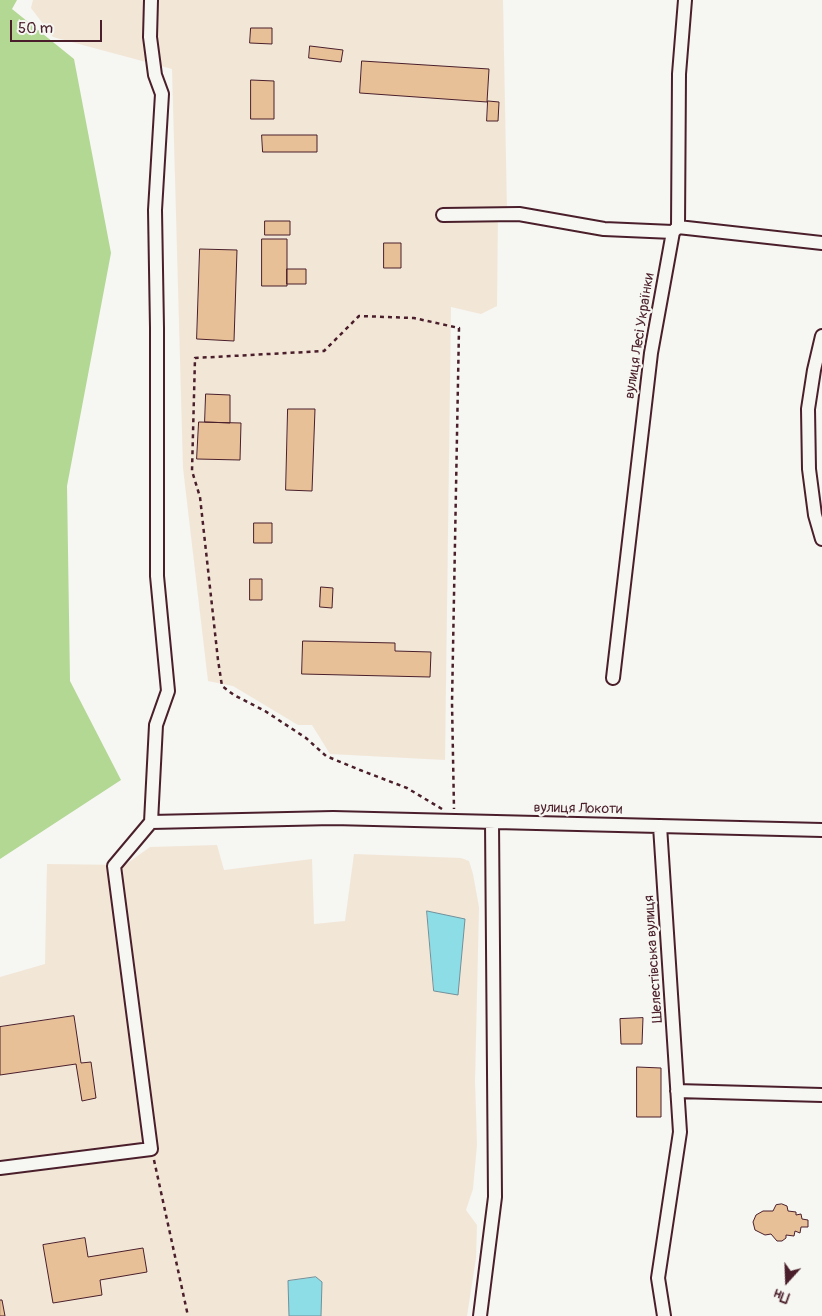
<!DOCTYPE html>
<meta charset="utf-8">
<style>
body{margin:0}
#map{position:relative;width:822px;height:1316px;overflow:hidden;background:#f6f6f2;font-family:Pangolin,sans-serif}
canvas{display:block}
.north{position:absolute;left:762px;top:1256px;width:50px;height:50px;-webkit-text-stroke:4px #f6f6f2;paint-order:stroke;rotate:200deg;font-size:14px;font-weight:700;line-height:20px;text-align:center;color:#4a1f2b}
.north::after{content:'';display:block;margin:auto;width:18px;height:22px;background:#4a1f2b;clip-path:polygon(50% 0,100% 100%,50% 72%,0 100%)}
.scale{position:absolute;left:10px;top:20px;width:92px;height:22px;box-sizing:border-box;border:2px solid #4a1f2b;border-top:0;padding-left:6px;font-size:15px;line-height:18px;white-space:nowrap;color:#4a1f2b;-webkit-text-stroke:4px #f6f6f2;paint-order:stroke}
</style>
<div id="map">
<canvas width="822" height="1316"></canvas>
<div class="north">Пн</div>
<div class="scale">50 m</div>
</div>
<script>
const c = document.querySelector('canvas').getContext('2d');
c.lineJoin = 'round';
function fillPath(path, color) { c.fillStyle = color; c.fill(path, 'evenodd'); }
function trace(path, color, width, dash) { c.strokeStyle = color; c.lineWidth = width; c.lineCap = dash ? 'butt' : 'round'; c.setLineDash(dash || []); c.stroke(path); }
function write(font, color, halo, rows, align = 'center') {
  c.font = font + ' Pangolin,sans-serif'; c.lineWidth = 4.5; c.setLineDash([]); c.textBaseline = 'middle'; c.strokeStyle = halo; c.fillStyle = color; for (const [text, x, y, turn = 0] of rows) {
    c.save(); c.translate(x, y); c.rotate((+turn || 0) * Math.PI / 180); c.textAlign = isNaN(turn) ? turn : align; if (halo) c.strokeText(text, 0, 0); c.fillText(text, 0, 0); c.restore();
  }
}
const built = new Path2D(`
 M33 0H503L507 212 498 211 497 306 481 314 451 307 445 760 330 754 312 725H298L233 686 208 681 183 468 172 69 53 37 31 8Z
 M217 845 224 870 312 859 314 924 345 921 354 854 461 858 469 861 473 874 479 907 475 1081 477 1145 473 1189 466 1210 477 1225 476 1258 467 1316H0V977L45 964 47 864 125 865 150 847Z`);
const green = new Path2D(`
 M0 0H17L12 9 74 59 111 253 67 486 70 681 121 780 0 859Z`);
const water = new Path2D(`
 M427 911 465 919 458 995 434 991Z
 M316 1277 322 1282 321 1316H289L288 1281Z`);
const building = new Path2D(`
 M251 28H272V44L250 43Z
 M310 46 343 50 341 62 309 58Z
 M362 61 489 69 487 102 360 93Z
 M251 80 274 81V119H251Z
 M488 101 499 102 498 121H487Z
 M262 135H317V152H263Z
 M265 221H290V235H265Z
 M262 239H287V286H262Z
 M384 243H401V268H384Z
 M200 249 237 250 234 341 197 339Z
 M287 269H306V284H287Z
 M206 394 230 395V423L205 422Z
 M288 409H315L312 491 286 490Z
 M199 422 241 423 240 460 197 459Z
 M254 523H272V543H254Z
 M250 579H262V600H250Z
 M321 587 333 588 332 608 320 607Z
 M303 641 395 643V651L431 652 430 677 302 674Z
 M74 1016 81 1063 91 1062 96 1098 82 1101 76 1064 0 1075V1027Z
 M643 1018 642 1044H621L620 1019Z
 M637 1067 661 1068V1117H637Z
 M782 1204 787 1206 788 1211 796 1212V1215L801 1214 802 1219 808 1220V1227H801L800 1233 795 1231 794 1236 786 1235V1238L782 1241H777L771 1234 765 1235 755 1230 753 1222 756 1215 763 1211H773L776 1205Z
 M85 1238 88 1257 143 1248 147 1272 100 1280 102 1295 53 1303 43 1245Z
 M0 1300H2L5 1316H0Z`);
const path = new Path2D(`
 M442 809 407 788 360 770 326 756 306 738 265 711 234 695 222 686 218 660 200 497 192 471 195 358 324 351 359 316 414 318 459 328 452 703 454 809
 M154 1160 188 1316`);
const street = new Path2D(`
 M443 215 519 214 604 229 673 232
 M678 227 822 243
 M822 336 814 370 808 409 809 469 815 515 822 539
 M613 678 651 353 673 232 678 227 679 74 685 0
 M151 822 156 725 168 691 157 576V328L155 210 162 94 155 75 150 37 151 0
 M660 826 680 1132 658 1278 664 1316
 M677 1091 822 1095
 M0 1168 151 1149 114 866 151 822 333 818 822 830
 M480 1316 495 1197 492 822`);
const streetNames = [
 ["вулиця Лесі Українки",640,336,-81],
 ["вулиця Локоти",578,809,1],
 ["Шелестівська вулиця",654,959,-94]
];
fillPath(built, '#f2e6d7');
fillPath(green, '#b2d894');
fillPath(water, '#8cdde6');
trace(water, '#72919b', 1);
fillPath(building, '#e8c098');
trace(building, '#4a1f2b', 1);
trace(street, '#4a1f2b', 16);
trace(path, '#4a1f2b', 2.5, [4, 4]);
trace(street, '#f6f6f2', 12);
write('14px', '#4a1f2b', '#f6f6f2', streetNames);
</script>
